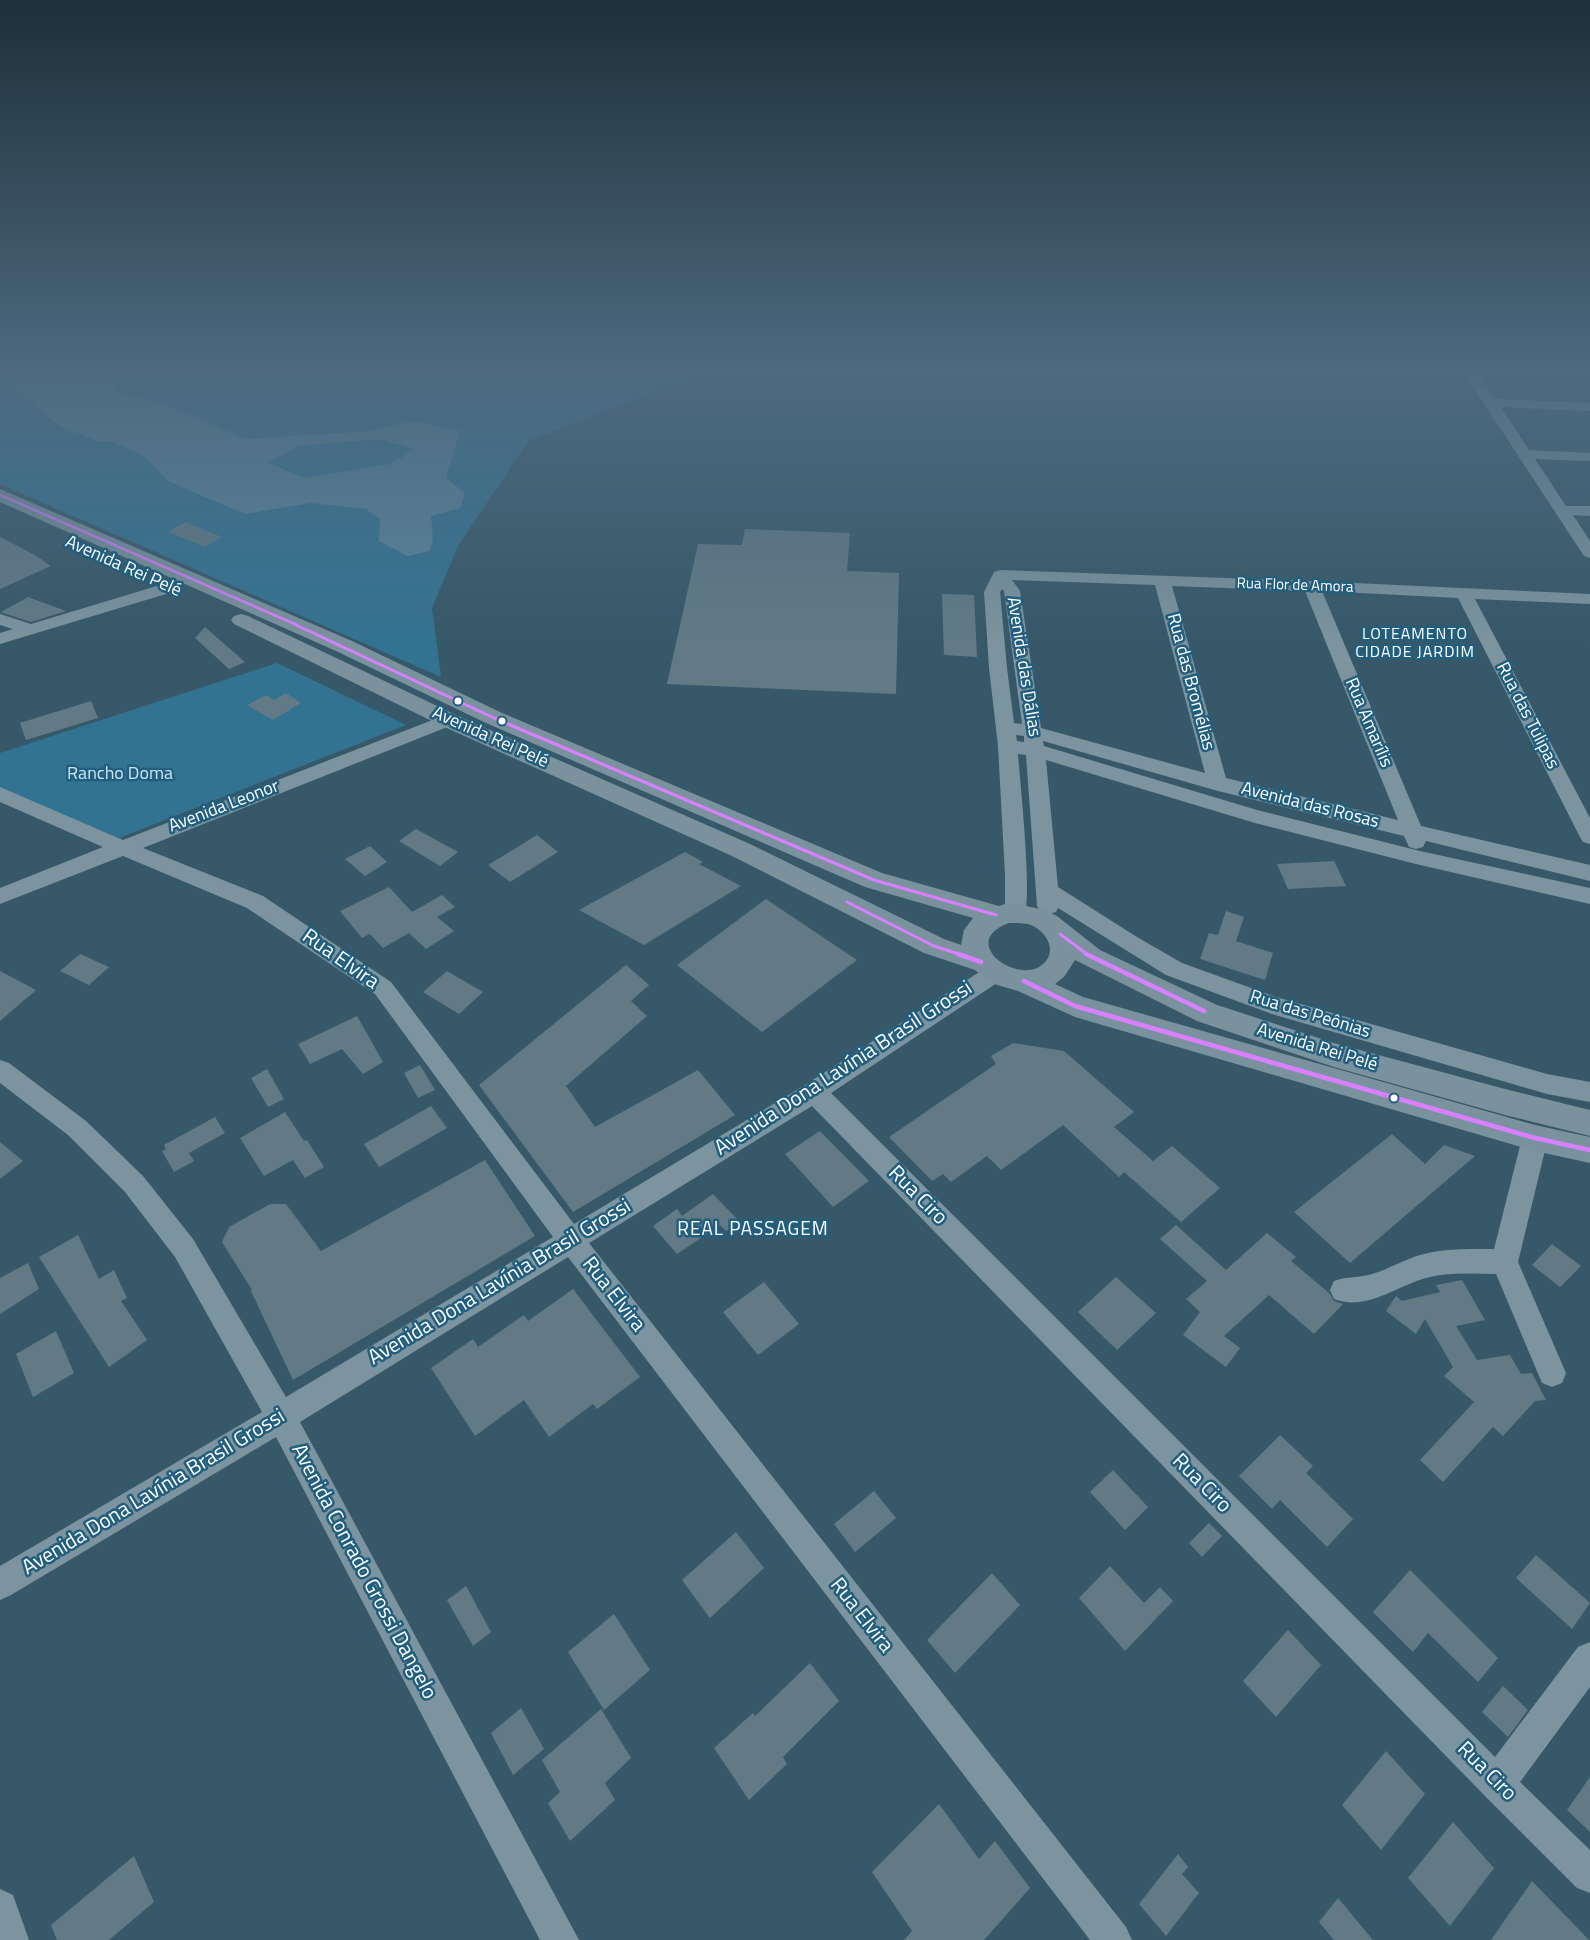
<!DOCTYPE html>
<meta charset="utf-8">
<style>
body{margin:0}
canvas{display:block;background:#375868}
</style>
<canvas width="1590" height="1940"></canvas>
<script>
const c = document.querySelector('canvas').getContext('2d');
c.lineJoin = 'round';
function fillPath(path, color) { c.fillStyle = color; c.fill(path, 'evenodd'); }
function trace(path, color, width, dash) { c.strokeStyle = color; c.lineWidth = width; c.lineCap = dash ? 'butt' : 'round'; c.setLineDash(dash || []); c.stroke(path); }
function write(font, color, halo, rows, align = 'center') {
  c.font = font + ' "Titillium Web",sans-serif'; c.lineWidth = 5; c.setLineDash([]); c.textBaseline = 'middle'; c.strokeStyle = halo; c.fillStyle = color; for (const [text, x, y, turn = 0] of rows) {
    c.save(); c.translate(x, y); c.rotate((+turn || 0) * Math.PI / 180); c.textAlign = isNaN(turn) ? turn : align; if (halo) c.strokeText(text, 0, 0); c.fillText(text, 0, 0); c.restore();
  }
}
const green = new Path2D(`
 M0 371H706L528 441 458 546 432 608 441 677 0 484Z
 M277 663 406 725 119 838 0 789V753Z`);
const water = new Path2D(`
 M31 371H101L123 395 161 402 245 439 370 431 412 421 460 431 446 478 465 493 460 508 431 516 433 541 429 551 408 556 379 541 380 519 366 509 311 503 245 514 168 481 146 457 112 442H99L58 425 9 384 13 376ZM379 439 415 449 390 464 305 478 268 463 299 446Z`);
const building = new Path2D(`
 M185 522 222 537 205 547 168 532Z
 M745 529 850 533 847 571 899 573 896 694 667 684 698 544 742 545Z
 M0 537 35 555 51 566 0 589Z
 M942 594 974 595 977 657 944 655Z
 M28 597 66 611 31 622 1 612Z
 M205 627 245 662 229 669 195 638Z
 M286 693 301 703 273 720 247 705 266 695 274 700Z
 M91 701 98 718 26 740 20 723Z
 M416 829 458 852 440 866 399 841Z
 M537 835 558 852 510 882 488 865Z
 M370 846 387 862 365 876 345 859Z
 M685 852 703 862 699 864 741 886 644 945 579 910Z
 M1334 861 1346 886 1288 889 1277 864Z
 M389 887 412 912 442 895 455 907 437 917 454 931 426 949 409 933 383 948 370 934 362 938 340 911Z
 M766 899 857 960 762 1032 677 965Z
 M1226 911 1244 917 1236 941 1273 953 1265 980 1200 959 1209 933 1218 935Z
 M80 954 109 967 89 985 60 971Z
 M626 965 649 985 631 1001 647 1016 566 1086 595 1127 698 1070 735 1115 573 1212 479 1085Z
 M0 971 36 990 0 1021Z
 M447 971 483 992 459 1014 423 992Z
 M357 1016 383 1062 363 1074 342 1049 310 1064 298 1044Z
 M1013 1043 1064 1051 1134 1112 1114 1127 1153 1161 1172 1146 1220 1188 1181 1222 1124 1172 1119 1177 1063 1125 1001 1170 987 1156 951 1182 943 1174 932 1181 889 1137 996 1064 991 1056Z
 M420 1065 435 1090 418 1098 404 1073Z
 M267 1069 284 1099 268 1107 251 1078Z
 M431 1106 447 1128 379 1167 364 1144Z
 M285 1112 304 1141 307 1140 324 1167 305 1178 293 1160 264 1176 240 1138Z
 M215 1117 225 1133 189 1153 194 1161 174 1172 162 1151 166 1149 164 1145Z
 M820 1131 869 1181 833 1207 785 1154Z
 M1392 1134 1425 1164 1444 1145 1475 1156 1350 1263 1294 1212Z
 M0 1142 23 1161 0 1179Z
 M485 1160 535 1236 293 1380 251 1291 252 1290 222 1242 229 1227 270 1204H286L321 1251Z
 M713 1194 739 1221 726 1231 720 1225 677 1254 653 1226 677 1209 682 1216Z
 M1176 1225 1226 1270 1267 1233 1296 1257 1291 1261 1329 1293 1334 1301 1343 1304 1314 1334 1269 1295 1224 1336 1240 1348 1226 1367 1183 1335 1200 1312 1186 1299 1207 1281 1160 1239Z
 M78 1235 99 1279 114 1270 127 1298 121 1301 147 1340 109 1367 39 1257Z
 M1552 1244 1581 1266 1560 1287 1532 1265Z
 M28 1263 39 1289 0 1314V1278Z
 M1116 1277 1156 1313 1117 1350 1078 1312Z
 M1462 1280 1485 1320 1456 1326 1477 1360 1510 1355 1521 1374 1532 1373 1546 1400 1535 1401 1503 1436 1493 1427 1443 1482 1420 1460 1474 1402 1444 1376 1453 1367 1425 1319 1416 1334 1386 1311 1396 1296 1402 1301 1440 1292 1436 1285Z
 M764 1282 799 1324 758 1355 723 1312Z
 M573 1289 640 1377 597 1409 593 1404 549 1437 524 1400 475 1436 431 1368 473 1339 478 1347 524 1315 528 1321Z
 M56 1331 74 1373 33 1397 16 1354Z
 M1280 1435 1313 1466 1306 1473 1353 1519 1327 1547 1280 1500 1272 1509 1239 1476Z
 M1113 1470 1148 1507 1125 1530 1090 1492Z
 M874 1491 896 1518 855 1552 834 1524Z
 M1209 1523 1222 1536 1202 1557 1189 1543Z
 M736 1532 764 1568 710 1618 682 1580Z
 M1536 1555 1590 1603 1572 1629 1516 1578Z
 M1110 1566 1144 1603 1160 1587 1173 1601 1125 1651 1079 1598Z
 M1410 1570 1498 1658 1478 1682 1428 1633 1413 1652 1373 1612Z
 M992 1573 1020 1605 955 1673 927 1640Z
 M466 1586 491 1632 473 1646 447 1600Z
 M614 1614 650 1670 604 1710 568 1652Z
 M1288 1630 1321 1665 1276 1717 1243 1681Z
 M810 1663 839 1701 783 1757 787 1764 749 1800 714 1748 753 1713 755 1716Z
 M1503 1686 1528 1710 1508 1737 1482 1712Z
 M521 1708 544 1749 513 1775 491 1733Z
 M601 1709 631 1758 605 1783 615 1800 570 1841 548 1803 560 1792 542 1760Z
 M1386 1751 1425 1794 1381 1850 1342 1805Z
 M1590 1777V1832L1567 1810Z
 M939 1804 979 1859 995 1841 1030 1888 984 1940H904L912 1931 872 1872Z
 M1453 1822 1494 1868 1450 1926 1408 1878Z
 M1178 1854 1188 1867 1182 1874 1199 1893 1166 1936 1139 1904Z
 M134 1856 154 1902 109 1940H57L51 1925Z
 M1532 1881 1589 1940H1491Z
 M1338 1898 1373 1940H1334L1319 1922Z`);
const minor = new Path2D(`
 M1473 372 1478 373 1495 399 1590 403V411L1501 407 1529 450 1590 453V461L1535 459 1566 506H1590V516L1573 515 1590 541V558L1584 556 1582 553 1466 376Z
 M1000 570 1311 581 1590 594V604L1475 599 1590 818V844L1583 842 1580 837 1458 598 1322 591 1421 826 1590 865V881L1426 841 1423 847 1416 849 1409 847 1404 836 1218 791 1043 741 1044 746 1257 810 1420 851 1590 888V904L1420 865 1255 823 1046 760 1058 887 1137 937 1182 963 1276 997 1547 1074 1590 1082V1102L1547 1094 1272 1014 1166 975 1058 908 1056 912 1048 914 1040 912 1037 906 1026 755 1018 754C1020 781 1033 901 1024 919L1016 921 1008 919 1005 913V875L998 746 989 668 984 592 994 572ZM1012 580 1155 585 1205 773 1041 728 1020 591ZM1172 586 1305 591 1398 820 1226 778ZM1002 589 1004 591 1022 724 1014 723 1007 668 1000 592ZM1016 735 1024 736V742L1017 741Z
 M170 582 176 583 178 587 176 591 0 644V633L13 629 0 625V614L31 624Z
 M448 714 455 716 457 720 455 724 143 848 263 896 391 982 574 1224 805 1085 987 967 995 964 1003 967 1006 973 1003 979 831 1093 1495 1757 1578 1647 1590 1642V1687L1520 1782 1590 1850V1893L1577 1888 1485 1796 812 1106 589 1243 1126 1927 1132 1940H1090L568 1257 300 1422 579 1940H540L276 1437 11 1595 0 1600V1566L262 1412 175 1257 125 1192 68 1135 0 1083V1060L9 1063 86 1121 143 1176 193 1239 286 1397 553 1237 375 994 247 908 123 856 0 904V888L103 847 0 802V787L123 840Z
 M1535 1127 1544 1130 1548 1138 1518 1262 1566 1373 1562 1383 1552 1387 1542 1383 1496 1274C1474 1274 1451 1272 1430 1277 1398 1284 1368 1312 1334 1299L1330 1290 1334 1281C1347 1276 1360 1278 1372 1274 1389 1269 1403 1260 1420 1255 1444 1248 1469 1249 1494 1249L1522 1138 1526 1130Z
 M0 1889 13 1895 29 1940H0Z`);
const major = new Path2D(`
 M0 489 352 641 502 713 882 873 999 906 1008 903 1018 904 1048 911 1057 916 1100 950 1217 1005 1334 1043 1505 1089 1590 1110V1136L1505 1115 1334 1067 1197 1021 1075 960 1064 977 1055 984 1083 997 1535 1125 1590 1137V1163L1535 1151 1075 1017 1018 991 991 983 975 970 924 953 732 856 440 725 234 624 231 620 234 616 241 614 248 616 456 715 750 844 944 939 961 945 964 930 973 918 865 887 486 723 336 651 0 502ZM1009 923C1015 923 1023 923 1028 924 1048 930 1060 955 1039 967 1013 982 959 941 1009 923Z`);
const bus1Far2 = new Path2D(`
 M0 495 297 625`);
const bus1Far1 = new Path2D(`
 M294 624 494 718 874 880 996 915
 M847 902 934 946 962 955
 M1060 934 1088 955`);
const bus1 = new Path2D(`
 M958 954 981 962
 M1086 954 1204 1011
 M1024 981 1075 1006 1535 1138 1590 1150`);
const markers = [
 [458,701,4.5,"#fff"],
 [502,721,4.5,"#fff"],
 [1394,1098,4.5,"#fff"]
];
const farStreetnames = [
 ["Rua Flor de Amora",1295,586,2]
];
const farNeighbourhoodnames = [
 ["LOTEAMENTO",1415,635],
 ["CIDADE JARDIM",1415,653]
];
const streetNames = [
 ["Avenida Rei Pelé",123,567,24],
 ["Avenida das Dálias",1023,667,81],
 ["Rua das Bromélias",1190,682,75],
 ["Rua das Tulipas",1527,716,63],
 ["Rua Amarílis",1368,723,67],
 ["Avenida Rei Pelé",490,738,24],
 ["Avenida das Rosas",1310,806,14],
 ["Avenida Leonor",224,807,-21],
 ["Rua das Peônias",1310,1015,17],
 ["Avenida Rei Pelé",1317,1048,17]
];
const parkNames = [
 ["Rancho Doma",120,775]
];
const neighbourhoodNames = [
 ["REAL PASSAGEM",753,1230]
];
const nearStreetnames = [
 ["Rua Elvira",340,960,35],
 ["Avenida Dona Lavínia Brasil Grossi",844,1069,-33],
 ["Rua Ciro",917,1196,45],
 ["Avenida Dona Lavínia Brasil Grossi",500,1283,-31],
 ["Rua Elvira",613,1295,52],
 ["Rua Ciro",1201,1484,45],
 ["Avenida Dona Lavínia Brasil Grossi",154,1493,-31],
 ["Avenida Conrado Grossi Dangelo",363,1572,62],
 ["Rua Elvira",861,1616,52],
 ["Rua Ciro",1486,1772,45]
];
fillPath(green, '#337392');
fillPath(water, '#5b869c');
fillPath(building, '#617a86');
fillPath(minor, '#7b949f');
fillPath(major, '#7a929d');
trace(bus1Far2, '#d880ff', 2.5);
trace(bus1Far1, '#d880ff', 3);
trace(bus1, '#d880ff', 4.5);
const sky = c.createLinearGradient(0, 0, 0, 642);
sky.addColorStop(0, '#1e3039');
sky.addColorStop(0.58, '#4d6a80');
sky.addColorStop(1, '#4d6a8000');
c.fillStyle = sky;
c.fillRect(0, 0, 1590, 642);
for (const [x, y, r, color] of markers) { const dot = new Path2D(); dot.arc(x, y, r, 0, 2 * Math.PI); c.fillStyle = color; c.fill(dot); trace(dot, '#225e7d', 2); }
write('15px', '#fff', '#225e7d', farStreetnames);
c.letterSpacing = '1px';
write('16px', '#fff', '#225e7d', farNeighbourhoodnames);
c.letterSpacing = '0px';
write('18px', '#fff', '#225e7d', streetNames);
write('18px', '#c9e6f5', '#225e7d', parkNames);
c.letterSpacing = '1px';
write('19px', '#fff', '#225e7d', neighbourhoodNames);
c.letterSpacing = '0px';
write('21px', '#fff', '#225e7d', nearStreetnames);
</script>
